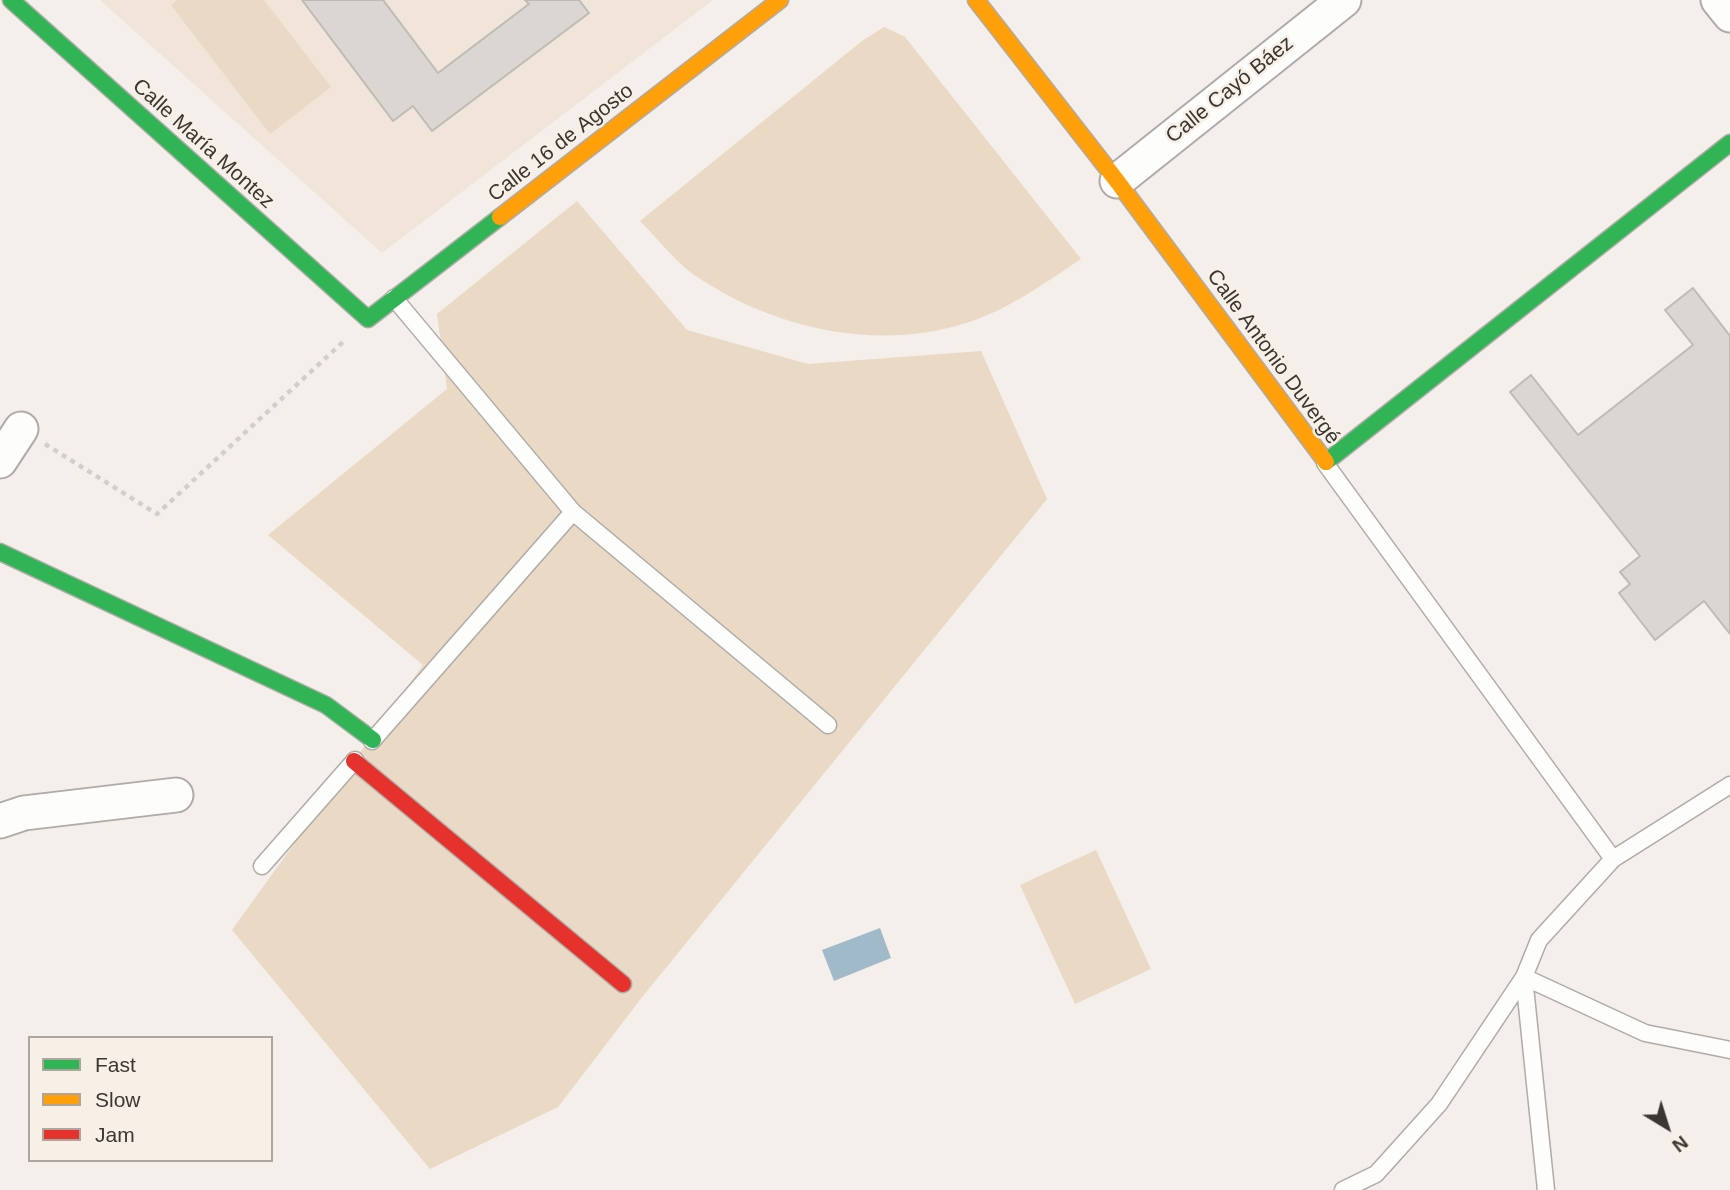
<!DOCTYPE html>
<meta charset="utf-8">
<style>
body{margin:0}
#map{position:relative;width:1730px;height:1190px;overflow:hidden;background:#f4efea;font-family:Helvetica,sans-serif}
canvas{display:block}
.legend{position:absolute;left:28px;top:1036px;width:245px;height:126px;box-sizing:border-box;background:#f8f0e6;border:2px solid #aca69e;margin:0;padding:9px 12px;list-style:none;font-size:21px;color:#3a3733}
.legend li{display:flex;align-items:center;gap:14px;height:35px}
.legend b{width:35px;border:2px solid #aca69e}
.north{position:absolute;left:1632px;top:1092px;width:70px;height:70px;-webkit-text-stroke:5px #f8f0e6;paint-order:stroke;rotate:142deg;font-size:19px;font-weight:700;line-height:28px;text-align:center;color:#3a3733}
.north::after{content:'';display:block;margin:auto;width:24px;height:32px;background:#3a3733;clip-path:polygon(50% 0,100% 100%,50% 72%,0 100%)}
</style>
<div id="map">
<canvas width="1730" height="1190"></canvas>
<ul class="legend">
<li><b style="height:9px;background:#30b455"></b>Fast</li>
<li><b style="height:9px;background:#ff9f0a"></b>Slow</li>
<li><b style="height:9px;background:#e5322d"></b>Jam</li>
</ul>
<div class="north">N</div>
</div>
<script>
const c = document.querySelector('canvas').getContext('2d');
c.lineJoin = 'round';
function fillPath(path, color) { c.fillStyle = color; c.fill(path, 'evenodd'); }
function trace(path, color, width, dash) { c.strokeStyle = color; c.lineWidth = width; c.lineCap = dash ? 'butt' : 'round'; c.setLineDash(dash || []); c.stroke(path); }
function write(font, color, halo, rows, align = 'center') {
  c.font = font + ' Helvetica,sans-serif'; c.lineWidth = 5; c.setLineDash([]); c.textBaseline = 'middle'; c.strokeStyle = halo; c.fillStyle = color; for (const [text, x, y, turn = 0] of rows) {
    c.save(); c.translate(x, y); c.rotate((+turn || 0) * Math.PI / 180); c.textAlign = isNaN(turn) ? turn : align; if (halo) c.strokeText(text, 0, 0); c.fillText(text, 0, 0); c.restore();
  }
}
const education = new Path2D(`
 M100 0H713L382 253Z`);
const green = new Path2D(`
 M177 0H264L331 87 270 134 171 5Z
 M884 27 905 37 1081 259C1045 283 1008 310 966 323 874 352 771 328 693 274 674 260 657 238 640 221L862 41Z
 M577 201 687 330 808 364 981 351 1047 499 643 996 558 1107 430 1169 232 930 423 665 268 535 447 389 437 314Z
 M1096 850 1151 969 1075 1004 1020 885Z`);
const water = new Path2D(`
 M880 928 891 958 834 981 822 950Z`);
const building = new Path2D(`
 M302 0H383L438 73 529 4 525 0H579L589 13 432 131 413 106 393 121Z
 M1693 288 1730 336V634L1704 601 1655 640 1619 593 1630 584 1620 572 1640 556 1510 392 1531 375 1578 435 1693 345 1665 310Z`);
const path = new Path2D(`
 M45 444 157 514 344 341`);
const lane = new Path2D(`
 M394 298 573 512 828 725
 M1325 463 1613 859
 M372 741 573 512
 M262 866 355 760
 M1524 977 1645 1033 1730 1050
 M1524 977 1546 1190
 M1343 1190 1376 1174 1439 1104 1524 977 1539 940 1613 859 1730 785`);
const street = new Path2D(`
 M1718 0 1730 15
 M1117 181 1344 0
 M0 461 21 429
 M0 821 24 813 176 795`);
const fast = new Path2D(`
 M11 0 368 319 500 217
 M1326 462 1730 143
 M0 552 326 705 373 740`);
const slow = new Path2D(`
 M976 0 1117 181 1326 462
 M500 217 780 0`);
const jam = new Path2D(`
 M354 761 623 984`);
const streetNames = [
 ["Calle Cayó Báez",1230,90,-39],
 ["Calle 16 de Agosto",561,143,-38],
 ["Calle María Montez",203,144,42],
 ["Calle Antonio Duvergé",1273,357,54]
];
fillPath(education, '#f1e5da');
fillPath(green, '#e9d9c5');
fillPath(water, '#a1baca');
fillPath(building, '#dad7d3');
trace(building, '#bebab6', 2);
trace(lane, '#afaba7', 19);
trace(street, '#afaba7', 37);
trace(fast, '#afaba7', 19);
trace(slow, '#afaba7', 19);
trace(jam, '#afaba7', 19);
trace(path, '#d0cfcd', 4.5, [5, 5]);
trace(lane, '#fdfdfc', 16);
trace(street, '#fdfdfc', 33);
trace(fast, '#30b455', 16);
trace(slow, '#ff9f0a', 16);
trace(jam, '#e5322d', 16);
write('21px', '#3a3733', '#f8f0e6', streetNames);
</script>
